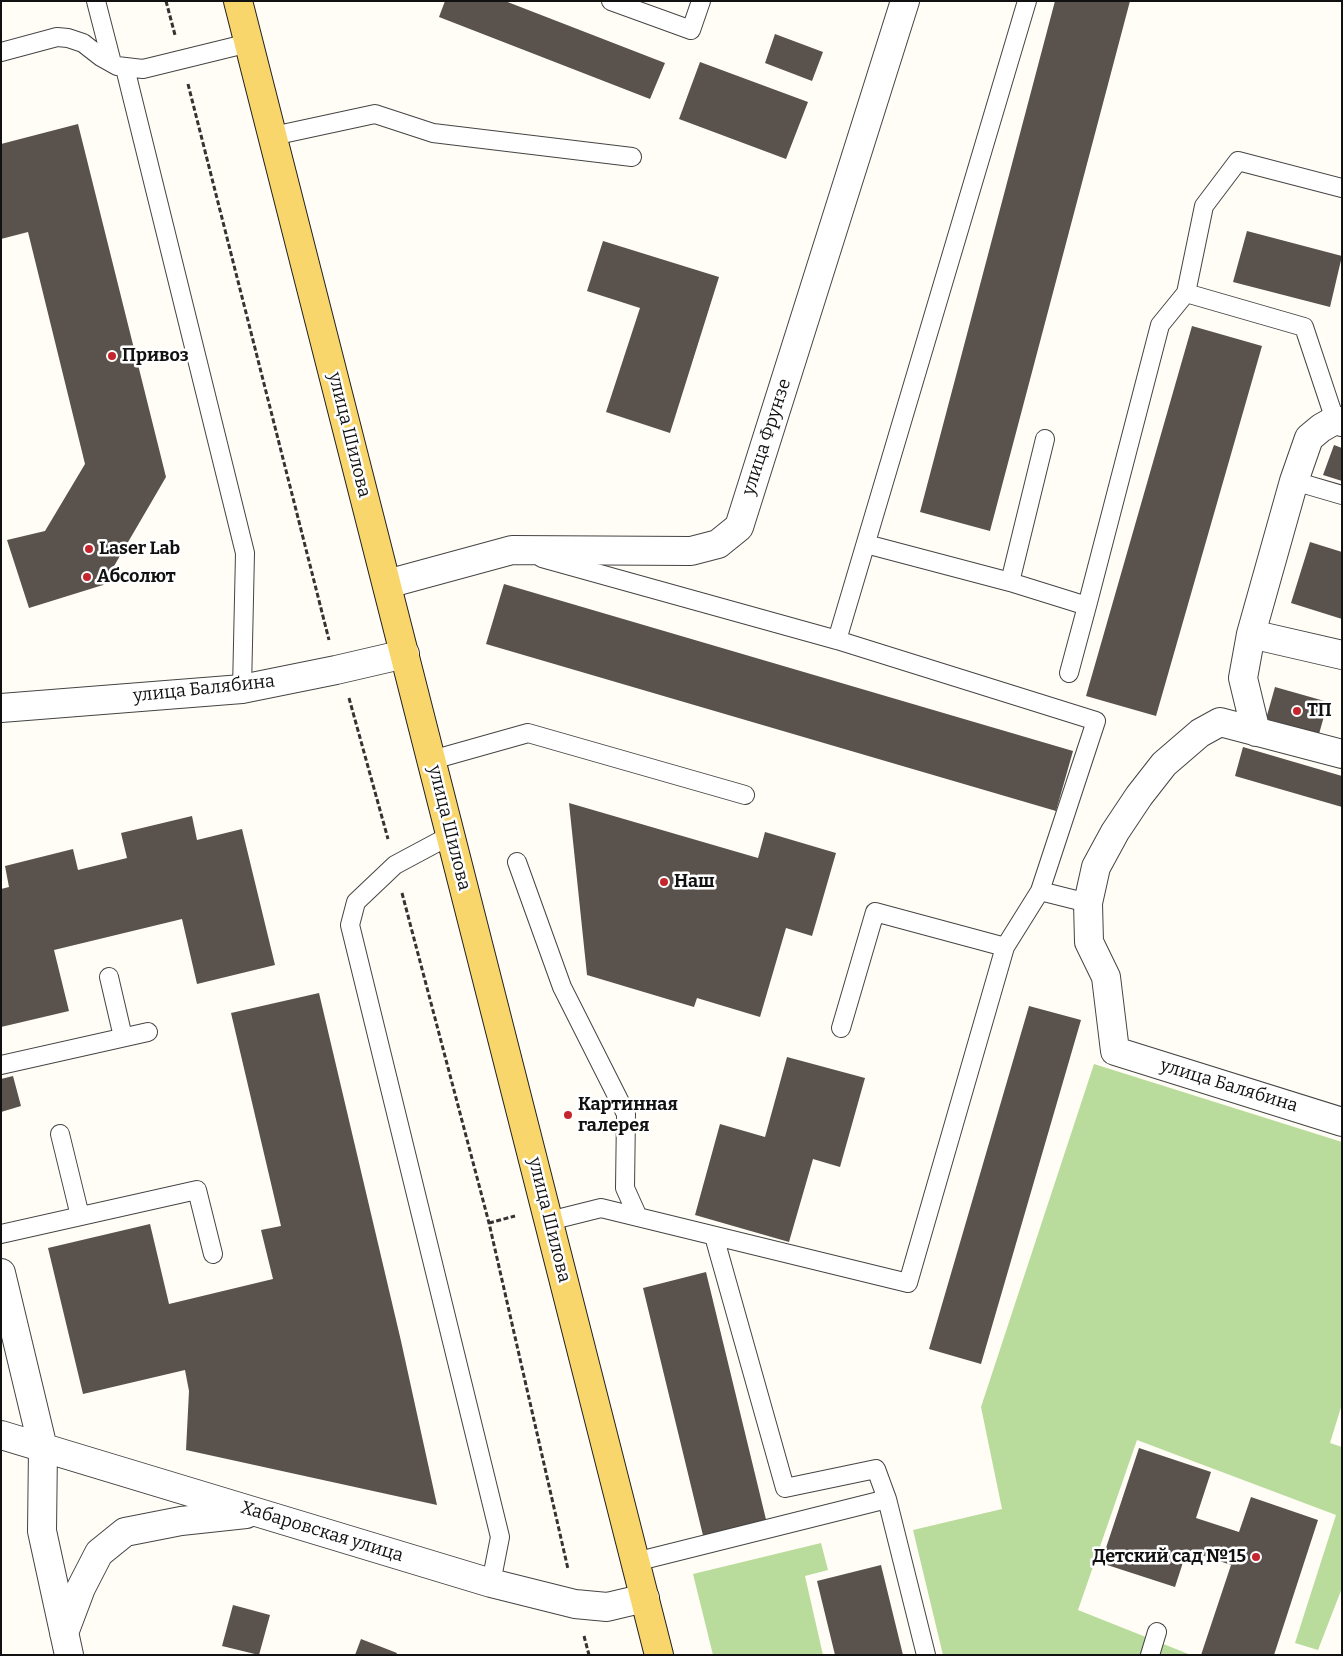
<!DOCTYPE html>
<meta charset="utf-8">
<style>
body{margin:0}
#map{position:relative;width:1343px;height:1656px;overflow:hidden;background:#fffdf5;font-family:Bitter,serif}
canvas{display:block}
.frame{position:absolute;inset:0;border:2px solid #111;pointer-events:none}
</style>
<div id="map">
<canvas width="1343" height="1656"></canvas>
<div class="frame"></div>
</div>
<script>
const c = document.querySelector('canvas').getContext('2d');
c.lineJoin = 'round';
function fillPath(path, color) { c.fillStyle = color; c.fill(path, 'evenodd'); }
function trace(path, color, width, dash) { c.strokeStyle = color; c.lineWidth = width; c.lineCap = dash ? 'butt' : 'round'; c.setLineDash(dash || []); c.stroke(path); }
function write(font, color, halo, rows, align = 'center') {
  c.font = font + ' Bitter,serif'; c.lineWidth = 5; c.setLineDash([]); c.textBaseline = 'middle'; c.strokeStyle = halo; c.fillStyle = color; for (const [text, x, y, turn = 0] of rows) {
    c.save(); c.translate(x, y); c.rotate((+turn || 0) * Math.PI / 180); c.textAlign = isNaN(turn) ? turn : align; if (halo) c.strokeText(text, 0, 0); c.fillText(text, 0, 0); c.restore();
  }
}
const forest = new Path2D(`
 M1094 1064 1342 1142V1404L1330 1443 1342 1447V1588L1318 1650 1295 1643 1336 1515 1137 1440 1078 1610 1191 1655H943L913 1530 1002 1509 981 1407Z
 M821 1543 828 1570 805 1576 823 1655H713L693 1574Z`);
const building = new Path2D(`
 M445 1H505L665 63 650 99 439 17Z
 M1055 1H1130L990 531 920 512Z
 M775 34 823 52 812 81 765 63Z
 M700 62 808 102 786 159 679 119Z
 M78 124 166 477 103 585 29 608 7 540 45 531 85 464 28 232 1 239V144Z
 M1247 231 1342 256 1330 307 1233 282Z
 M603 241 719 277 670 433 606 412 640 308 587 291Z
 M1192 326 1262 346 1156 716 1086 696Z
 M1334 445 1342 448V481L1323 475Z
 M1310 542 1342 552V619L1291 603Z
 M504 584 1073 751 1056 811 486 644Z
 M1275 687 1328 702 1319 734 1266 719Z
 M1243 747 1342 776V807L1235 776Z
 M569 803 758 858 765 832 836 853 812 936 786 928 760 1017 697 998 694 1007 587 975Z
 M192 816 197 840 242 829 275 965 197 984 182 919 54 950 69 1011 1 1027V889L9 887 5 866 73 849 78 870 127 858 121 833Z
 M319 993 401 1341 437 1505 186 1450 189 1391 185 1370 83 1394 48 1248 150 1224 169 1304 273 1279 261 1230 281 1226 231 1013Z
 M1029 1006 1081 1020 981 1364 929 1349Z
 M787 1057 865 1078 840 1167 813 1159 789 1242 695 1215 720 1124 765 1137Z
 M13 1076 21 1106 1 1112V1079Z
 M706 1272 770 1536 707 1552 643 1288Z
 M1139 1448 1211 1472 1196 1518 1239 1532 1251 1497 1318 1520 1274 1655H1201L1231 1565 1187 1550 1175 1587 1101 1563Z
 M881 1565 903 1655H835L817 1581Z
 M233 1605 270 1615 259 1655 222 1646Z
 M361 1639 397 1653 396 1655H355Z`);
const path = new Path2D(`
 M166 1 175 35
 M188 84 329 640
 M349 698 388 839
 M402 893 489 1223 568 1569
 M489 1223 515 1216
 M584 1636 589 1655`);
const service = new Path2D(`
 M96 1 112 63
 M611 1 691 30 701 1
 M1 52 57 37 68 38 83 43 101 57 117 66 143 69 249 43
 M125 68 245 553 242 689
 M273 136 375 114 433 133 632 157
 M1186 293 1204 206 1238 161 1342 188
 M1294 481 1342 495
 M866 544 1010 582 1045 439
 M542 558 837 640 1096 721 1040 891 1005 947 908 1283 601 1208 549 1221
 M1010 582 1087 606 1160 325 1186 293 1304 327 1335 420
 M837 640 1027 1
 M1069 673 1087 606
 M432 760 528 733 745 795
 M451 835 395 865 356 902 350 925 500 1537 491 1583
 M517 862 562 987 626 1114 625 1188 638 1217
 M1040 891 1088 903
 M109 977 123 1037
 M841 1028 875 912 1005 947
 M1 1065 148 1032
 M60 1134 80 1216
 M1 1234 197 1190 213 1254
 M714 1236 785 1488 876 1469 887 1499
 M635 1562 887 1499 926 1655
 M1150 1655 1157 1632`);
const minor = new Path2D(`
 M387 584 512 550 691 551 718 544 739 527 905 1
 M1251 634 1342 655
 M1 708 242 689 336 670 405 654
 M1256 732 1243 678 1251 634 1294 481 1309 438 1321 428 1335 420 1342 422
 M1342 754 1220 722 1200 733 1164 764 1139 796 1115 832 1096 867 1088 903 1089 942 1106 977 1115 1051 1342 1122
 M1 1273 43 1448 42 1531 69 1655
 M1 1435 491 1583 575 1604 607 1607 645 1598
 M64 1633 81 1588 99 1553 125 1532 181 1521 246 1514`);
const primary = new Path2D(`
 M238 1 659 1655`);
const markers = [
 [112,356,5,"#c4262e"],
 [89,549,5,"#c4262e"],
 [87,577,5,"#c4262e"],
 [1297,711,5,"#c4262e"],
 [664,882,5,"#c4262e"],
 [568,1115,5,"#c4262e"],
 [1256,1557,5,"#c4262e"]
];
const poiNames = [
 ["Привоз",122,356],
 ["Laser Lab",99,549],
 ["Абсолют",97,577],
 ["ТП",1307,711],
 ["Наш",674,882],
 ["Картинная",578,1105],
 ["галерея",578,1126],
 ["Детский сад №15",1246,1557,"right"]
];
const streetNames = [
 ["улица Шилова",349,435,76],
 ["улица Фрунзе",767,437,-72],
 ["улица Балябина",204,689,-6],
 ["улица Шилова",449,828,76],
 ["улица Балябина",1229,1086,17],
 ["улица Шилова",549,1220,76],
 ["Хабаровская улица",322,1532,17]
];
fillPath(forest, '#b9dc9c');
fillPath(building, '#5a524d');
trace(service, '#444', 20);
trace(minor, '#444', 30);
trace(primary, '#222', 30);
trace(path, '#333', 3, [5, 2.5]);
trace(service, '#fff', 18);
trace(minor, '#fff', 28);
trace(primary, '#f9d66b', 28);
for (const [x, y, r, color] of markers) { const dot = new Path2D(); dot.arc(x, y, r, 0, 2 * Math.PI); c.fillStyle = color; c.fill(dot); trace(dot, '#fff', 2); }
write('bold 18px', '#111', '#fff', poiNames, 'left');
write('18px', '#111', '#fff', streetNames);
</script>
